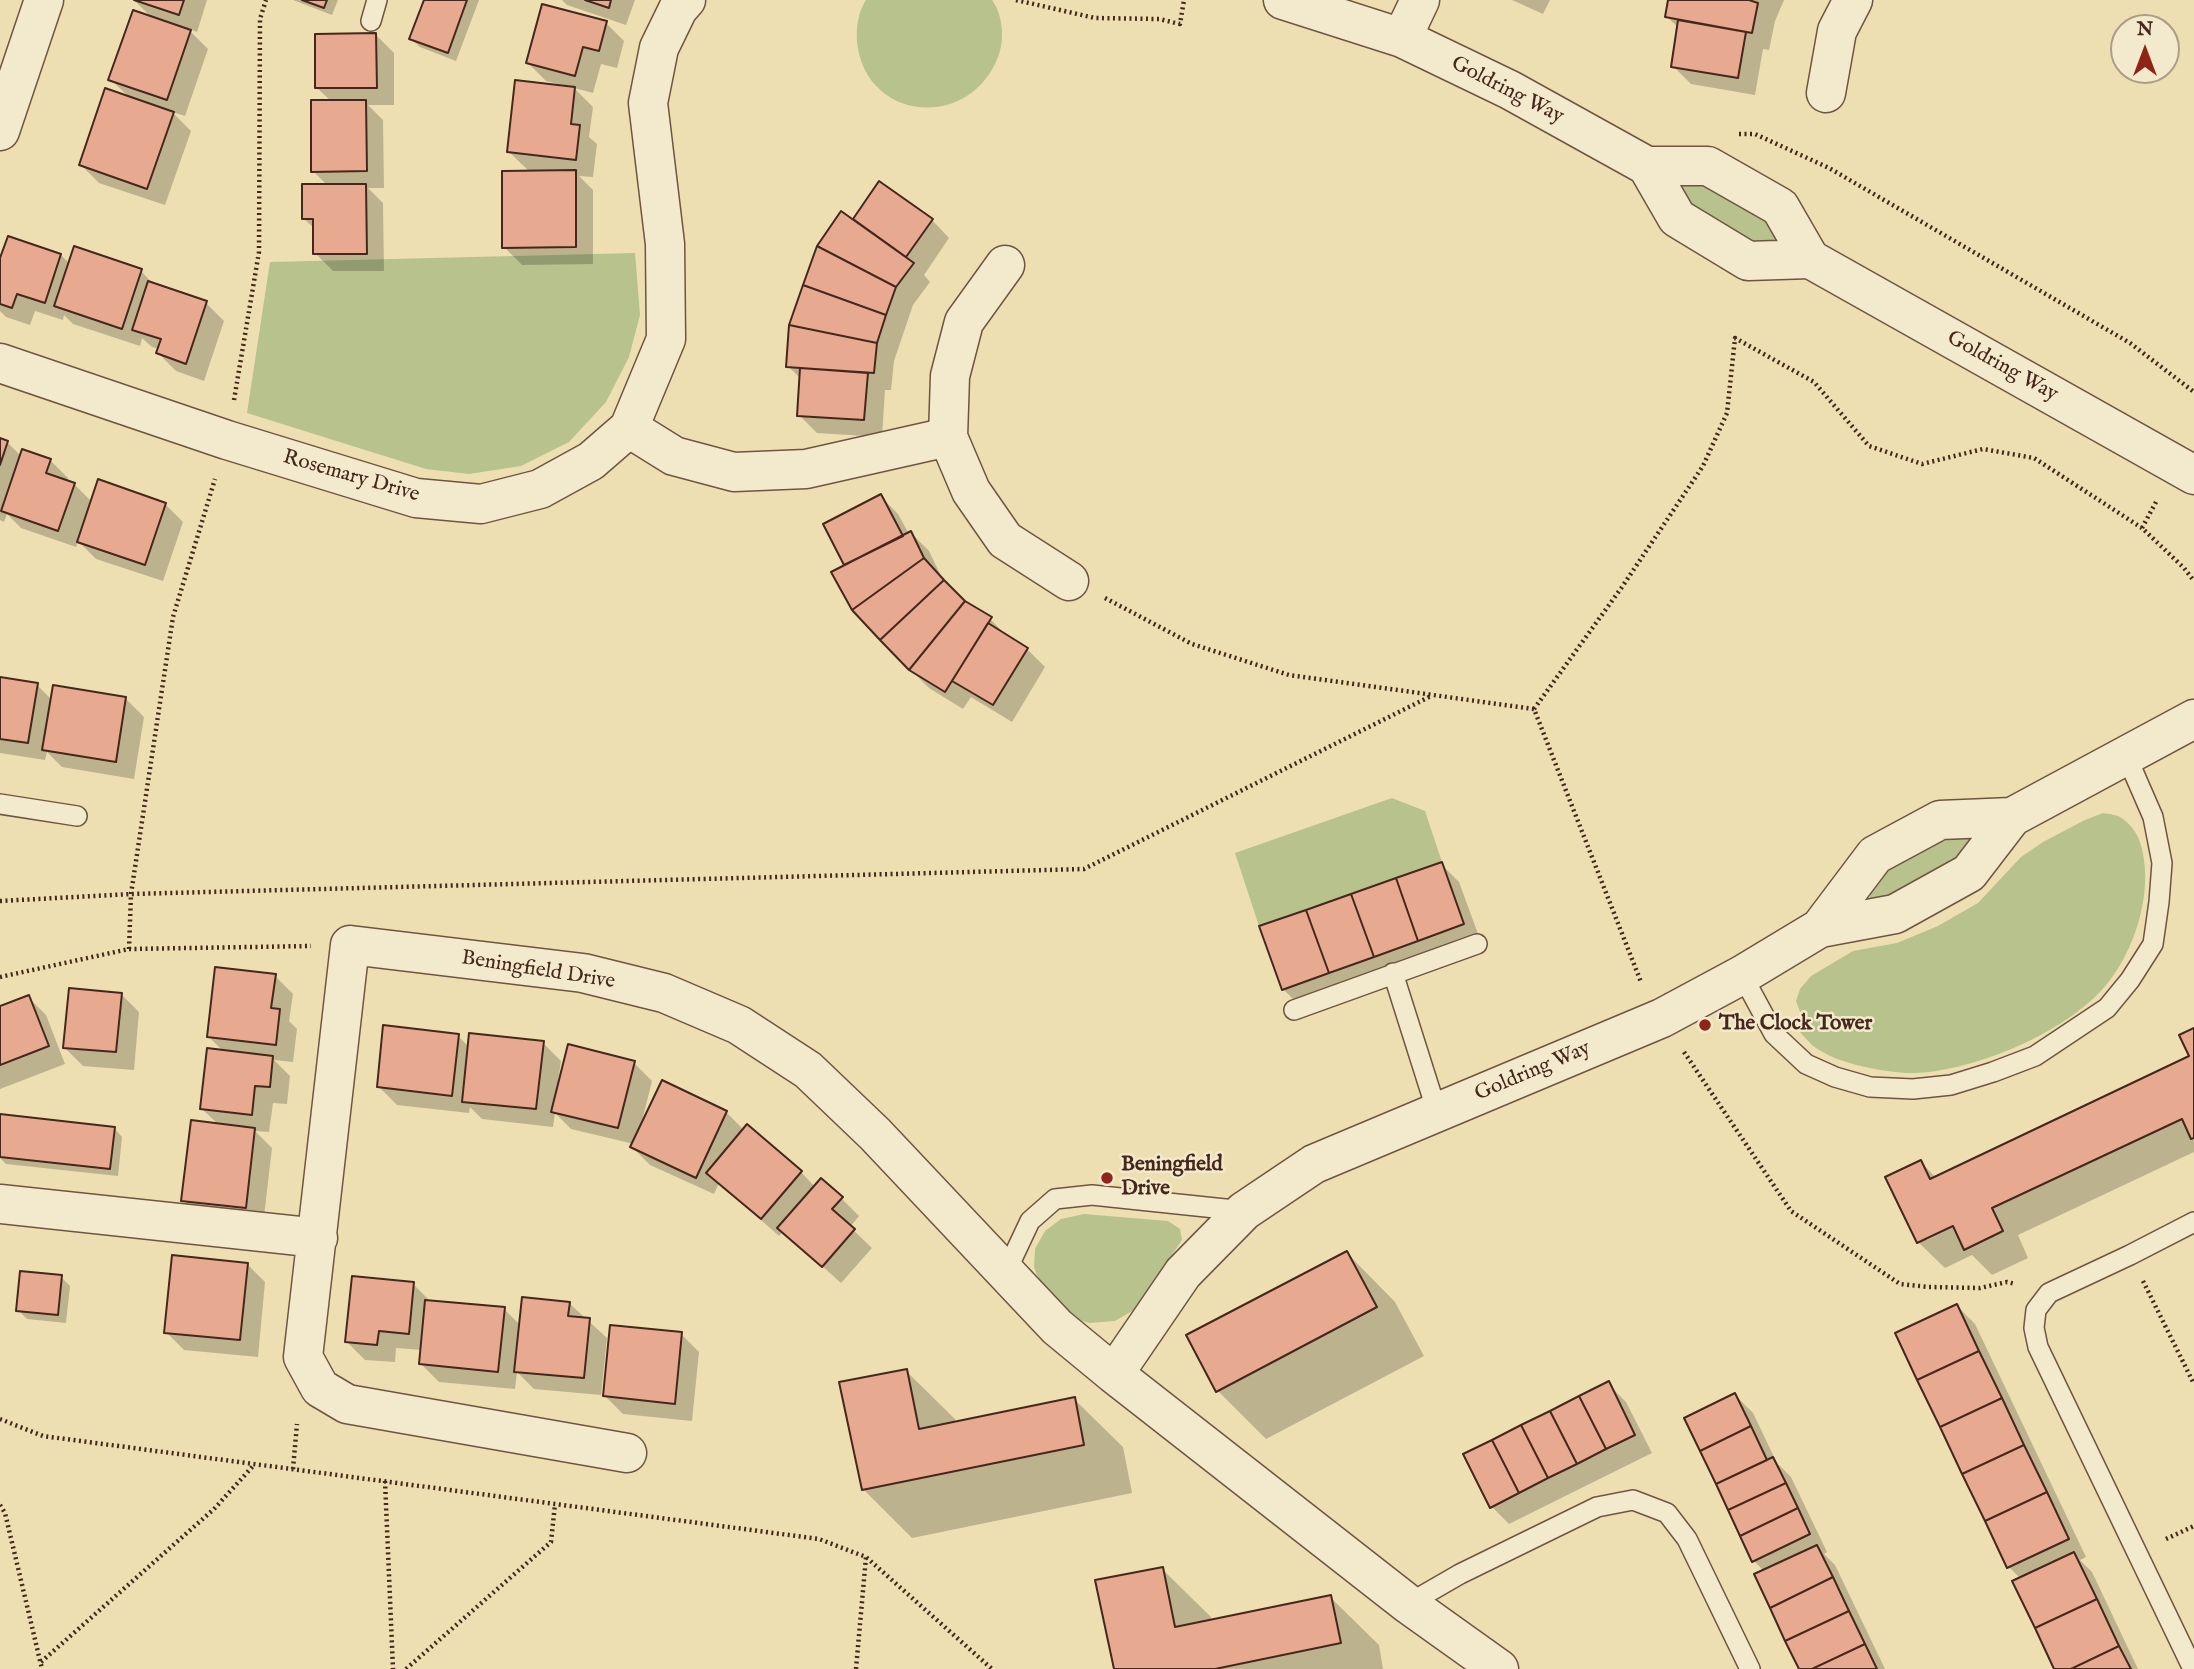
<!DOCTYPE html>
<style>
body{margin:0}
#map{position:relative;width:2194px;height:1669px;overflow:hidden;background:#eddfb2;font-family:"IM FELL English",serif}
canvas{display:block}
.north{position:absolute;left:2110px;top:14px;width:70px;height:70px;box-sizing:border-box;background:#f3eacd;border:2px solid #ad9c86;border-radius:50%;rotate:0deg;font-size:19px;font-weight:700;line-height:28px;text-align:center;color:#45271b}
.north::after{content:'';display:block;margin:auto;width:24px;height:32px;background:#8f2418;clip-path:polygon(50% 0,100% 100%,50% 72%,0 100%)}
</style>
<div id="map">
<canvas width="2194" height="1669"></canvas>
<div class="north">N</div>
</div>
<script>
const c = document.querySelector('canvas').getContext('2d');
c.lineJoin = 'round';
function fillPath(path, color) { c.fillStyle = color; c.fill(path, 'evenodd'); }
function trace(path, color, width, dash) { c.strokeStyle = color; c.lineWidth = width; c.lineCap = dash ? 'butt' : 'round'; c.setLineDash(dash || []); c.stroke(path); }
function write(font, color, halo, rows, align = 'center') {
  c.font = font + ' "IM FELL English",serif'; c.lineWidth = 5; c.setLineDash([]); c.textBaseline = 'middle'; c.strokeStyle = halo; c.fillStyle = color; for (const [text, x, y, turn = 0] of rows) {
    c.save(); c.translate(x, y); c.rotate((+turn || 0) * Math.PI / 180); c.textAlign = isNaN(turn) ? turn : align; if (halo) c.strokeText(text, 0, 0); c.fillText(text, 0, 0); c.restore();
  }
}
const green = new Path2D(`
 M866 0H992C1003 15 1005 40 998 57 969 132 864 121 857 41 856 28 858 12 866 0Z
 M1673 179H1700L1769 215 1781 243 1758 245 1697 215Z
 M635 253 640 315 629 357 606 402 569 442 521 466 469 474 426 469 247 413 270 262Z
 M1392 798 1425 811 1442 862 1259 926 1235 853Z
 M2103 813C2109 814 2119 815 2123 819 2137 829 2142 844 2144 860 2150 901 2133 952 2107 984 2069 1030 1987 1065 1929 1072 1907 1075 1883 1071 1861 1066 1844 1062 1826 1056 1812 1045 1806 1039 1800 1032 1794 1025L1803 1020 1796 1001 1800 989 1811 976 1853 951 1897 943 1938 926 1978 903 2021 857 2043 842 2085 820Z
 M1951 834 1972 835 1976 842 1956 872 1872 902 1869 895 1875 882 1884 872Z
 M1084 1214 1168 1221 1180 1229 1182 1240 1134 1310 1115 1321 1089 1323 1070 1317 1040 1283 1034 1267 1035 1249 1045 1231 1061 1219Z`);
const shadow = new Path2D(`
 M134 0H207L197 32 187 28 208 49 185 116 172 112 191 131 165 205 99 183 81 165 130 98 110 79 153 19Z
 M293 0H338L332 15Z
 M426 0H479L456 61 420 47 411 39Z
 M562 0H635L626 25 567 5Z
 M1512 0H1550L1543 14Z
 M1670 0H1784L1775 21 1769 50 1763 49 1755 95 1691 84 1673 66 1679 28 1667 17Z
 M606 23 624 41 617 68 601 64 593 93 574 88 593 107 589 137 597 144 593 177 579 176 593 190V264L522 265 504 247 530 172 509 152 562 85 546 81 528 63Z
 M376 35 394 53V105H368L383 120 384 188H368L383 203 384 271H333L315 253V229L304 219 328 186 313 171 332 102 317 88Z
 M880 183 932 220 949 238 924 275 930 282 913 305 894 361 891 390H885L882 437 817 433 799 415 801 379 788 366 853 222Z
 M61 255 70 264 141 271 155 286 206 303 224 321 204 381 176 371 158 353 159 349 152 347 142 338 140 346 73 324 64 315 63 320 35 311 30 325 6 317 0 311V263Z
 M0 440 7 442 21 456 50 460 68 478 67 482 74 484 92 502 165 504 183 522 163 581 96 559 78 541 76 547 21 528 7 514 4 522 0 520Z
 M880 496 898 514 909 534 911 533 929 551 942 578 965 603 990 619 1008 637 1027 649 1045 667 1012 722 971 697 963 709 929 688 910 669 846 566 825 525Z
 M0 679 37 685 52 700 126 699 144 717 134 779 62 767 47 752 45 760 0 753Z
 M1441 864 1459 882 1481 942 1301 1007 1283 989Z
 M275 976 293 994 289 1021 297 1029 293 1062 274 1060 290 1076 287 1104 273 1103 269 1132 255 1131 272 1148 263 1225 201 1218 183 1200 219 1125 202 1109 224 1052 208 1036Z
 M121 994 139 1012 134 1070 83 1066 65 1048Z
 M28 997 46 1015 65 1064 0 1089V1008Z
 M2194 1030V1152L2018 1235 2028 1258 1992 1275 1972 1255 1945 1268 1918 1242 1921 1162 1936 1178 2192 1057ZM1960 1220 1961 1223 1927 1240V1236Z
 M458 1036 469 1047 543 1043 561 1061 558 1081 561 1082 634 1063 652 1081 641 1125 726 1112 744 1130 801 1172 815 1187 841 1198 859 1216 850 1227 872 1248 841 1283 783 1231 779 1236 719 1183 714 1194 650 1165 632 1147 634 1144 571 1129 555 1113 553 1127 482 1119 470 1107 469 1113 397 1105 379 1087Z
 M0 1128H114L122 1137 118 1176 6 1164 0 1158Z
 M1347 1253 1395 1302 1424 1356 1266 1439 1218 1391Z
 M247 1264 265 1282 258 1357 184 1350 166 1332Z
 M61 1277 70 1286 66 1323 27 1319 18 1310Z
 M413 1284 431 1302 504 1309 521 1326 569 1303 607 1338 601 1395 534 1389 517 1372 515 1389 439 1382 421 1364 422 1350 396 1348 395 1362 365 1360 347 1342Z
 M1957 1306 1975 1324 2086 1557 2080 1560 2092 1572 2138 1669H2056L2021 1579 2009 1567Z
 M681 1334 699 1352 692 1421 623 1414 605 1396Z
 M906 1371 955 1419V1423L1074 1399 1123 1447 1132 1493 912 1538 864 1490Z
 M1608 1384 1626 1402 1652 1453 1509 1524 1491 1506Z
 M1735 1395 1753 1413 1777 1463 1791 1477 1827 1552 1824 1554 1835 1565 1885 1669H1801L1764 1571 1754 1561Z
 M1162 1569 1211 1617V1621L1330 1597 1379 1645 1383 1669H1116Z`);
const building = new Path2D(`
 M134 0H184L179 15Z
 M302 0H327L324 8Z
 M424 0H467L448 53 409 39Z
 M585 0H611L609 8Z
 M1668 0H1749L1758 3 1752 33 1665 17Z
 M542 4 607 21 599 51 583 47 575 76 526 63Z
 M133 10 191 30 167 100 108 80Z
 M1678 20 1746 32 1738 78 1671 67Z
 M376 33 377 88H315V34Z
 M515 80 575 87 571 124 580 125 576 160 507 152Z
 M105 88 174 112 147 189 79 165Z
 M311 100H366L367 171 311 172Z
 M576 170V247L502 248V171Z
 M879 181 933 219 906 257 853 219Z
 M302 184H366L367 254H313V219H302Z
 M841 211 914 263 896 287 817 246Z
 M8 236 61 254 45 303 17 294 12 308 0 304V258Z
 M74 246 142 269 122 329 54 306Z
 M817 246 896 287 886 315 803 285Z
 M148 281 207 301 186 364 156 353 161 339 132 330Z
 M803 285 886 315 877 343 789 325Z
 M789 325 877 343 874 373 786 367Z
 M800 368 868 373 864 420 797 416Z
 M0 438 8 441 0 465Z
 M22 449 51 459 46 473 75 483 58 531 1 511Z
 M98 479 166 503 145 565 77 542Z
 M881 494 903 536 844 565 823 524Z
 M911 531 924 558 852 610 831 572Z
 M924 558 944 580 880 640 852 610Z
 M944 580 965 601 909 670 880 640Z
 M965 601 992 617 945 692 909 670Z
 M988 623 1028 648 993 705 952 681Z
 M0 677 38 683 28 743 0 739Z
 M53 685 126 697 116 762 42 750Z
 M1442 862 1464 924 1418 941 1396 878Z
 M1396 878 1418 941 1374 957 1351 894Z
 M1351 894 1374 957 1329 973 1306 910Z
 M1306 910 1329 973 1282 990 1259 926Z
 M215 967 276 974 271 1008 280 1009 276 1045 207 1037Z
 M69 988 122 993 116 1052 63 1048Z
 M29 995 49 1046 0 1065V1006Z
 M383 1025 459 1034 452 1096 377 1087Z
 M2194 1028V1138L2191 1139 2182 1119 1992 1208 2003 1231 1964 1250 1953 1226 1917 1243 1885 1177 1921 1160 1930 1179 2189 1056 2179 1035Z
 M469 1033 544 1041 536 1109 462 1102Z
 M568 1044 635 1061 618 1128 551 1112Z
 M207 1048 273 1056 270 1087 255 1086 252 1115 200 1109Z
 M662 1080 727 1111 696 1178 630 1147Z
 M0 1114 115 1127 110 1169 0 1157Z
 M191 1120 255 1128 246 1208 181 1201Z
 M747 1124 802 1171 761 1219 706 1173Z
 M821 1178 843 1197 832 1209 855 1229 822 1267 777 1228Z
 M1347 1251 1377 1307 1216 1392 1186 1335Z
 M172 1255 248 1263 240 1340 164 1333Z
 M20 1271 62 1275 58 1315 16 1311Z
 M352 1276 414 1282 409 1334 379 1331 377 1345 345 1342Z
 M522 1297 570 1302 568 1316 590 1318 584 1378 514 1372Z
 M425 1300 505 1307 498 1372 419 1364Z
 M1957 1304 1979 1351 1917 1380 1895 1333Z
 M610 1325 682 1332 675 1404 603 1396Z
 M1979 1351 2002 1398 1940 1427 1917 1380Z
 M907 1369 919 1429 1075 1397 1084 1445 862 1490 839 1382Z
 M1609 1381 1635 1435 1606 1449 1579 1396Z
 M1735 1393 1751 1426 1700 1451 1684 1418Z
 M1579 1396 1606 1449 1577 1464 1550 1411Z
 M2002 1398 2024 1445 1962 1474 1940 1427Z
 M1550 1411 1577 1464 1548 1478 1521 1425Z
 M1521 1425 1548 1478 1519 1493 1492 1440Z
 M1751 1426 1767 1460 1716 1484 1700 1451Z
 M1492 1440 1519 1493 1490 1508 1463 1454Z
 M2024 1445 2047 1492 1985 1521 1962 1474Z
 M1773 1457 1786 1483 1728 1510 1716 1484Z
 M1786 1483 1798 1508 1740 1536 1728 1510Z
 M2047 1492 2069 1539 2007 1568 1985 1521Z
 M1798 1508 1810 1534 1752 1562 1740 1536Z
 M1817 1545 1833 1577 1770 1608 1754 1574Z
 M2074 1552 2097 1599 2035 1628 2012 1581Z
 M1163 1567 1175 1627 1331 1595 1341 1643 1215 1669H1114L1095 1580Z
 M1833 1577 1849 1611 1785 1641 1770 1608Z
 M2097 1599 2119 1646 2071 1669H2054L2035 1628Z
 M1849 1611 1865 1644 1812 1669H1799L1785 1641Z
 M1865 1644 1877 1669H1812Z
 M2119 1646 2131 1669H2071Z`);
const path = new Path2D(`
 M1016 0 1095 18 1159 19 1180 24 1184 0
 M1739 134H1755L1829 168 2130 343 2194 392
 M234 400 259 252 260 19 266 0
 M2156 502 2142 528 2184 568 2194 581
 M1105 598 1192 644 1289 675 1534 709 1641 982
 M1534 709 1622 587 1703 466 1727 413 1735 338 1814 382 1869 446 1922 464 1983 449 2034 458 2142 528
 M0 901 131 894 1084 869 1431 696
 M129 949 131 894 173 617 215 479
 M0 977 129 949 311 946
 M1684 1052 1791 1211 1900 1284 1929 1287 1980 1288 2007 1282 2015 1284
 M2143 1281 2194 1384
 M0 1419 43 1436 819 1539 866 1557 992 1669
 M293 1469 297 1424
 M385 1481 393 1669
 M0 1505 5 1513 42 1669
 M2166 1539 2194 1526
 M41 1662 214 1509 254 1465
 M406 1669 551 1542 555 1504
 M856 1669 866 1557`);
const lane = new Path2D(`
 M371 21 377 0
 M0 804 77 816
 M1393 973 1437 1112
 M1742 975 1774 1034 1806 1064 1835 1077 1870 1087 1913 1089 1951 1085 1993 1072 2035 1056 2107 1008 2130 980 2153 944 2159 902 2162 863 2153 817 2126 755
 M1294 1010 1477 944
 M1005 1274 1030 1221 1055 1199 1092 1195 1244 1211
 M1408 1604 1460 1574 1597 1507 1633 1500 1667 1513 1687 1539 1750 1669
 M2193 1669 2038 1347 2034 1328 2036 1310 2049 1293 2130 1255 2194 1222`);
const street = new Path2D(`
 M1283 0 1402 38 1510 90 1647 166H1708L1780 207 1810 259 2194 475
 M1402 38 1420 0
 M1826 93 1837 31 1853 0
 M0 131 44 0
 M1647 166 1677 218 1748 261 1810 259
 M1005 265 964 322 950 376 948 437 971 491 1005 540 1069 581
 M0 363 227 440 416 498 481 504 540 489 591 461 629 428 666 339 665 244 648 103 659 48 678 9 686 0
 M629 428 674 456 734 472 806 469 948 437
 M1820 928 1875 855 1940 820 2012 817
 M0 1204 318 1238
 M1114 1374 1183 1273 1244 1211 1314 1164 1662 1018 1742 975 1820 928 1895 914 1969 873 2012 817 2194 719
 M627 1453 347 1404 320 1388 303 1357 350 945 583 973 664 993 739 1025 808 1070 875 1134 1057 1327 1114 1374 1408 1604 1499 1669`);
const markers = [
 [1705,1025,7,"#8f2418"],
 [1107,1178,7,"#8f2418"]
];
const streetNames = [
 ["Goldring Way",1507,91,27],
 ["Goldring Way",2002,367,29],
 ["Rosemary Drive",351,477,16],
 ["Beningfield Drive",538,971,9],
 ["Goldring Way",1533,1072,-23]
];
const poiNames = [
 ["The Clock Tower",1719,1025],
 ["Beningfield",1121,1166],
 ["Drive",1121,1190]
];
fillPath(green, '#b7c28d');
fillPath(shadow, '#0003');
fillPath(building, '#e7aa90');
trace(building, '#45271b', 2);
trace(lane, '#6f5541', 22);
trace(street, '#6f5541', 41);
trace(path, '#45271b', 4.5, [2, 3.5]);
trace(lane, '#f3eacd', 19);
trace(street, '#f3eacd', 38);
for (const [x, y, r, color] of markers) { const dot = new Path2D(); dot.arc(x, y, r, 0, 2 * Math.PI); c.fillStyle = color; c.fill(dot); trace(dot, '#f3eacd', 2.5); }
write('21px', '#45271b', '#f3eacd', streetNames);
write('bold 21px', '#45271b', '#f3eacd', poiNames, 'left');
</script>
